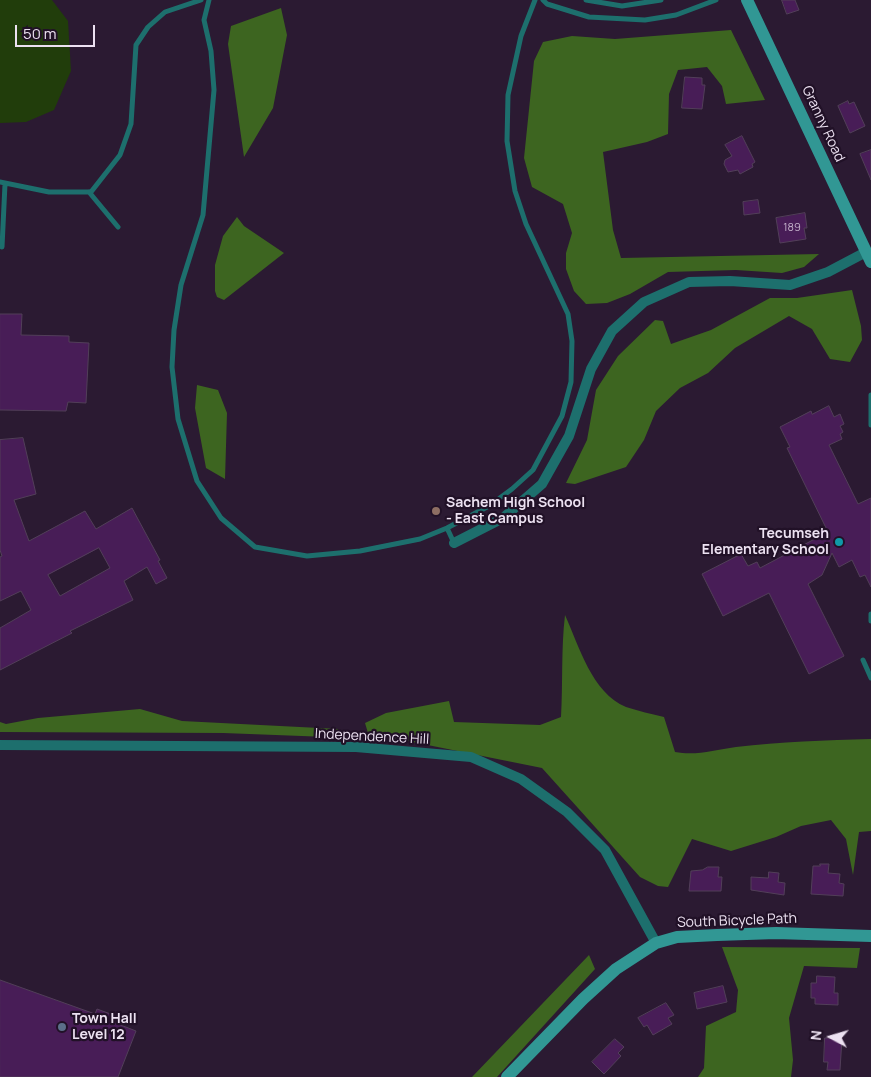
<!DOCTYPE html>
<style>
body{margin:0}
#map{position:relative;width:871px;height:1077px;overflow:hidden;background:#2b1a32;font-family:Manrope,sans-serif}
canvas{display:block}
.north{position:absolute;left:806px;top:1012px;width:50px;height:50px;-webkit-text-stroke:4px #211127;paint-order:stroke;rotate:276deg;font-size:14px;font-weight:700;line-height:20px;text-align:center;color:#ece1f1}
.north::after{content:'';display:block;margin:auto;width:18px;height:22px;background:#ece1f1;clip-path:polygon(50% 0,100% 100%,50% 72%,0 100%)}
.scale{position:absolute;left:15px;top:25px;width:80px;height:22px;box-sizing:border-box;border:2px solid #ece1f1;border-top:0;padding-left:6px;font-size:15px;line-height:18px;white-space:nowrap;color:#ece1f1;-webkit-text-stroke:4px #211127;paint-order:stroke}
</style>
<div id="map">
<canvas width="871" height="1077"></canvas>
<div class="north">N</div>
<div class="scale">50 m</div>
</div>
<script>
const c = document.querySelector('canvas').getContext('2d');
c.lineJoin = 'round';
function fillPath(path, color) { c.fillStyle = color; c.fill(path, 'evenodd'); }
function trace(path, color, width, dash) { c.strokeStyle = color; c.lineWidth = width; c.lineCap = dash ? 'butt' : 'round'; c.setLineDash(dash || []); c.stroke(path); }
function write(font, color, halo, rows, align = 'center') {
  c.font = font + ' Manrope,sans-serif'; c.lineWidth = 4.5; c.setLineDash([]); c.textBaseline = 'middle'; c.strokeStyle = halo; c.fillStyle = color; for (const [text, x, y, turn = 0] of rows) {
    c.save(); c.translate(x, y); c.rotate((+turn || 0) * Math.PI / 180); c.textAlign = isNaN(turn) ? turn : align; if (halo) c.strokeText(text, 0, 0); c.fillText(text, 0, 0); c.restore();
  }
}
const green = new Path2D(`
 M0 0H52L68 21 71 71 54 110 26 122 0 123Z`);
const forest = new Path2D(`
 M281 8 287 35 273 108 244 157 228 44 231 26Z
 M731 30 765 100 726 104 722 86 707 67 678 70 669 94 668 134 647 142 603 152 613 230 621 258 819 254 804 267 782 273 736 270 668 272 630 294 607 303 586 304 574 291 566 269V253L572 233 563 204 532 187 524 158 534 61 543 42 572 36 615 39Z
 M237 217 244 226 284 253 224 300 217 297 215 291V265L223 236Z
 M852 290 861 326 862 340 850 362 830 359 812 329 789 316 735 348 708 373 680 388 656 411 644 440 626 467 575 484 566 483 587 440 596 390 618 356 655 320 663 321 671 344 711 330 770 298H797Z
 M197 385 218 390 227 413 225 479 206 468 195 408Z
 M565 615C579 646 592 693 626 707 638 711 652 714 664 717L675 752C696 756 714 750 736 747 780 742 826 740 871 739V831L859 832 853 875 846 839 831 820 801 826 776 837 731 851 692 839 668 887 658 886 640 877 542 768 368 733 365 723 386 713 449 701 454 722 540 725 561 717C563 683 561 649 565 615Z
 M140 709 182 721 339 729 328 737 223 733 0 732V722L6 724 38 718Z
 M722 947 860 948 857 968 804 966 789 1018 793 1060 791 1077H698L704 1068 706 1026 736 1012 738 990Z
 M589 955 595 969 497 1077H472Z`);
const building = new Path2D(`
 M782 0H795L799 10 787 14Z
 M685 77 702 78V85H705L702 109 682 108Z
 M848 101 849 104 854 102 865 126 850 133 838 106Z
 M742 136 755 162 752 164 753 167 740 174 738 170 728 172 724 164 725 160 732 156 725 145Z
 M871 150V180L860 154Z
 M758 200 760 213 744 215 743 202Z
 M805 213 807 228H804L806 239 780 243 776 218Z
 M0 314H22L21 335 69 336V342L89 343 86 403 68 402 66 411 0 410Z
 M829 406 834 417 840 414 844 424 840 426 843 432 840 434 842 439 829 445 858 504 871 498V587L865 575 860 577 852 560 839 567 832 553 822 575 808 584 844 656 809 674 769 593 723 616 702 574 741 554 748 566 757 562 760 568 828 532 787 448 790 447 780 427 811 411 812 414Z
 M23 438 36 494 14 500 29 541 85 511 96 529 132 508 160 560 158 561 167 578 156 584 147 567 124 581 133 600 70 631 72 633 0 670V628L31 610 21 591 0 601V557L2 556 0 550V440ZM99 548 110 568 60 596 48 575Z
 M820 864H829L828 873 840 874 839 883 844 884 843 896 811 894 813 866H820Z
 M708 867H719L718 877H722L721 891H689L691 871 702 870Z
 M769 872 779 873 778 882 785 883 784 895 751 890V877L768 878Z
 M817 976 835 977 834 993H838V1005L815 1004V998H811V983H816Z
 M0 980 95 1014 97 1009 116 1016 113 1022 136 1031 118 1077H0Z
 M723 986 727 1002 697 1009 694 993Z
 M666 1003 674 1015 668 1018 672 1024 653 1035 647 1025 644 1027 638 1018Z
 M825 1038H842L840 1070H827L828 1062H824Z
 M615 1039 624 1047 618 1053 621 1056 604 1074 592 1062Z`);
const lane = new Path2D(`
 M209 0 204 20 211 51 214 90 203 215 181 285 174 330 172 367 178 419 197 481 221 518 255 547 307 556 360 551 420 539 447 528 489 506 512 489 533 470 562 416 571 382 572 341 568 314 526 224 515 191 507 141 508 95 521 36 535 0
 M543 0 547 4 589 17 645 20 676 15 716 0
 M586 0 622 6 661 0
 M0 182 49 192H91L120 155 131 124 136 45 148 27 165 12 201 0
 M89 192 118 227
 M2 247 5 184
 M871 395V425
 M447 528 454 543
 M871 614V621
 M863 660 871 678`);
const street = new Path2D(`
 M454 543 503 518 542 484 569 436 591 369 612 331 644 302 689 282 730 281 790 285 828 272 866 252
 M0 745 356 747 471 757 521 779 567 812 605 850 656 943`);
const secondary = new Path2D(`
 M747 0 871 262
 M507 1077 583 999 616 969 656 943 677 937 717 935 776 933 871 936`);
const markers = [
 [436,511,5,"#8d6e63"],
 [839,542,5,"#0f9aa8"],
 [62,1027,5,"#5c6f8a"]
];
const numberNames = [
 ["189",792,228]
];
const streetNames = [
 ["Granny Road",823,124,65],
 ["Independence Hill",372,737,3],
 ["South Bicycle Path",737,921,-2]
];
const poiNames = [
 ["Sachem High School",446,503],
 ["- East Campus",446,519],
 ["Tecumseh",829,534,"right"],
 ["Elementary School",829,550,"right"],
 ["Town Hall",72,1019],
 ["Level 12",72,1035]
];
fillPath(green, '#213d0b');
fillPath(forest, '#3d6520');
fillPath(building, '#481d57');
trace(building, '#523f59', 1);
trace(lane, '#1d6f6d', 5);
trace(street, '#1d6f6d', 10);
trace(secondary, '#319794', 12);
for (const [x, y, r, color] of markers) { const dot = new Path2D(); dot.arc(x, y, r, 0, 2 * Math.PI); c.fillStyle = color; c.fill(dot); trace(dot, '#211127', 2); }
write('11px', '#c3b0ca', null, numberNames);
write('14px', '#ece1f1', '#211127', streetNames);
write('bold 14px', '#ece1f1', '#211127', poiNames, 'left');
</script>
